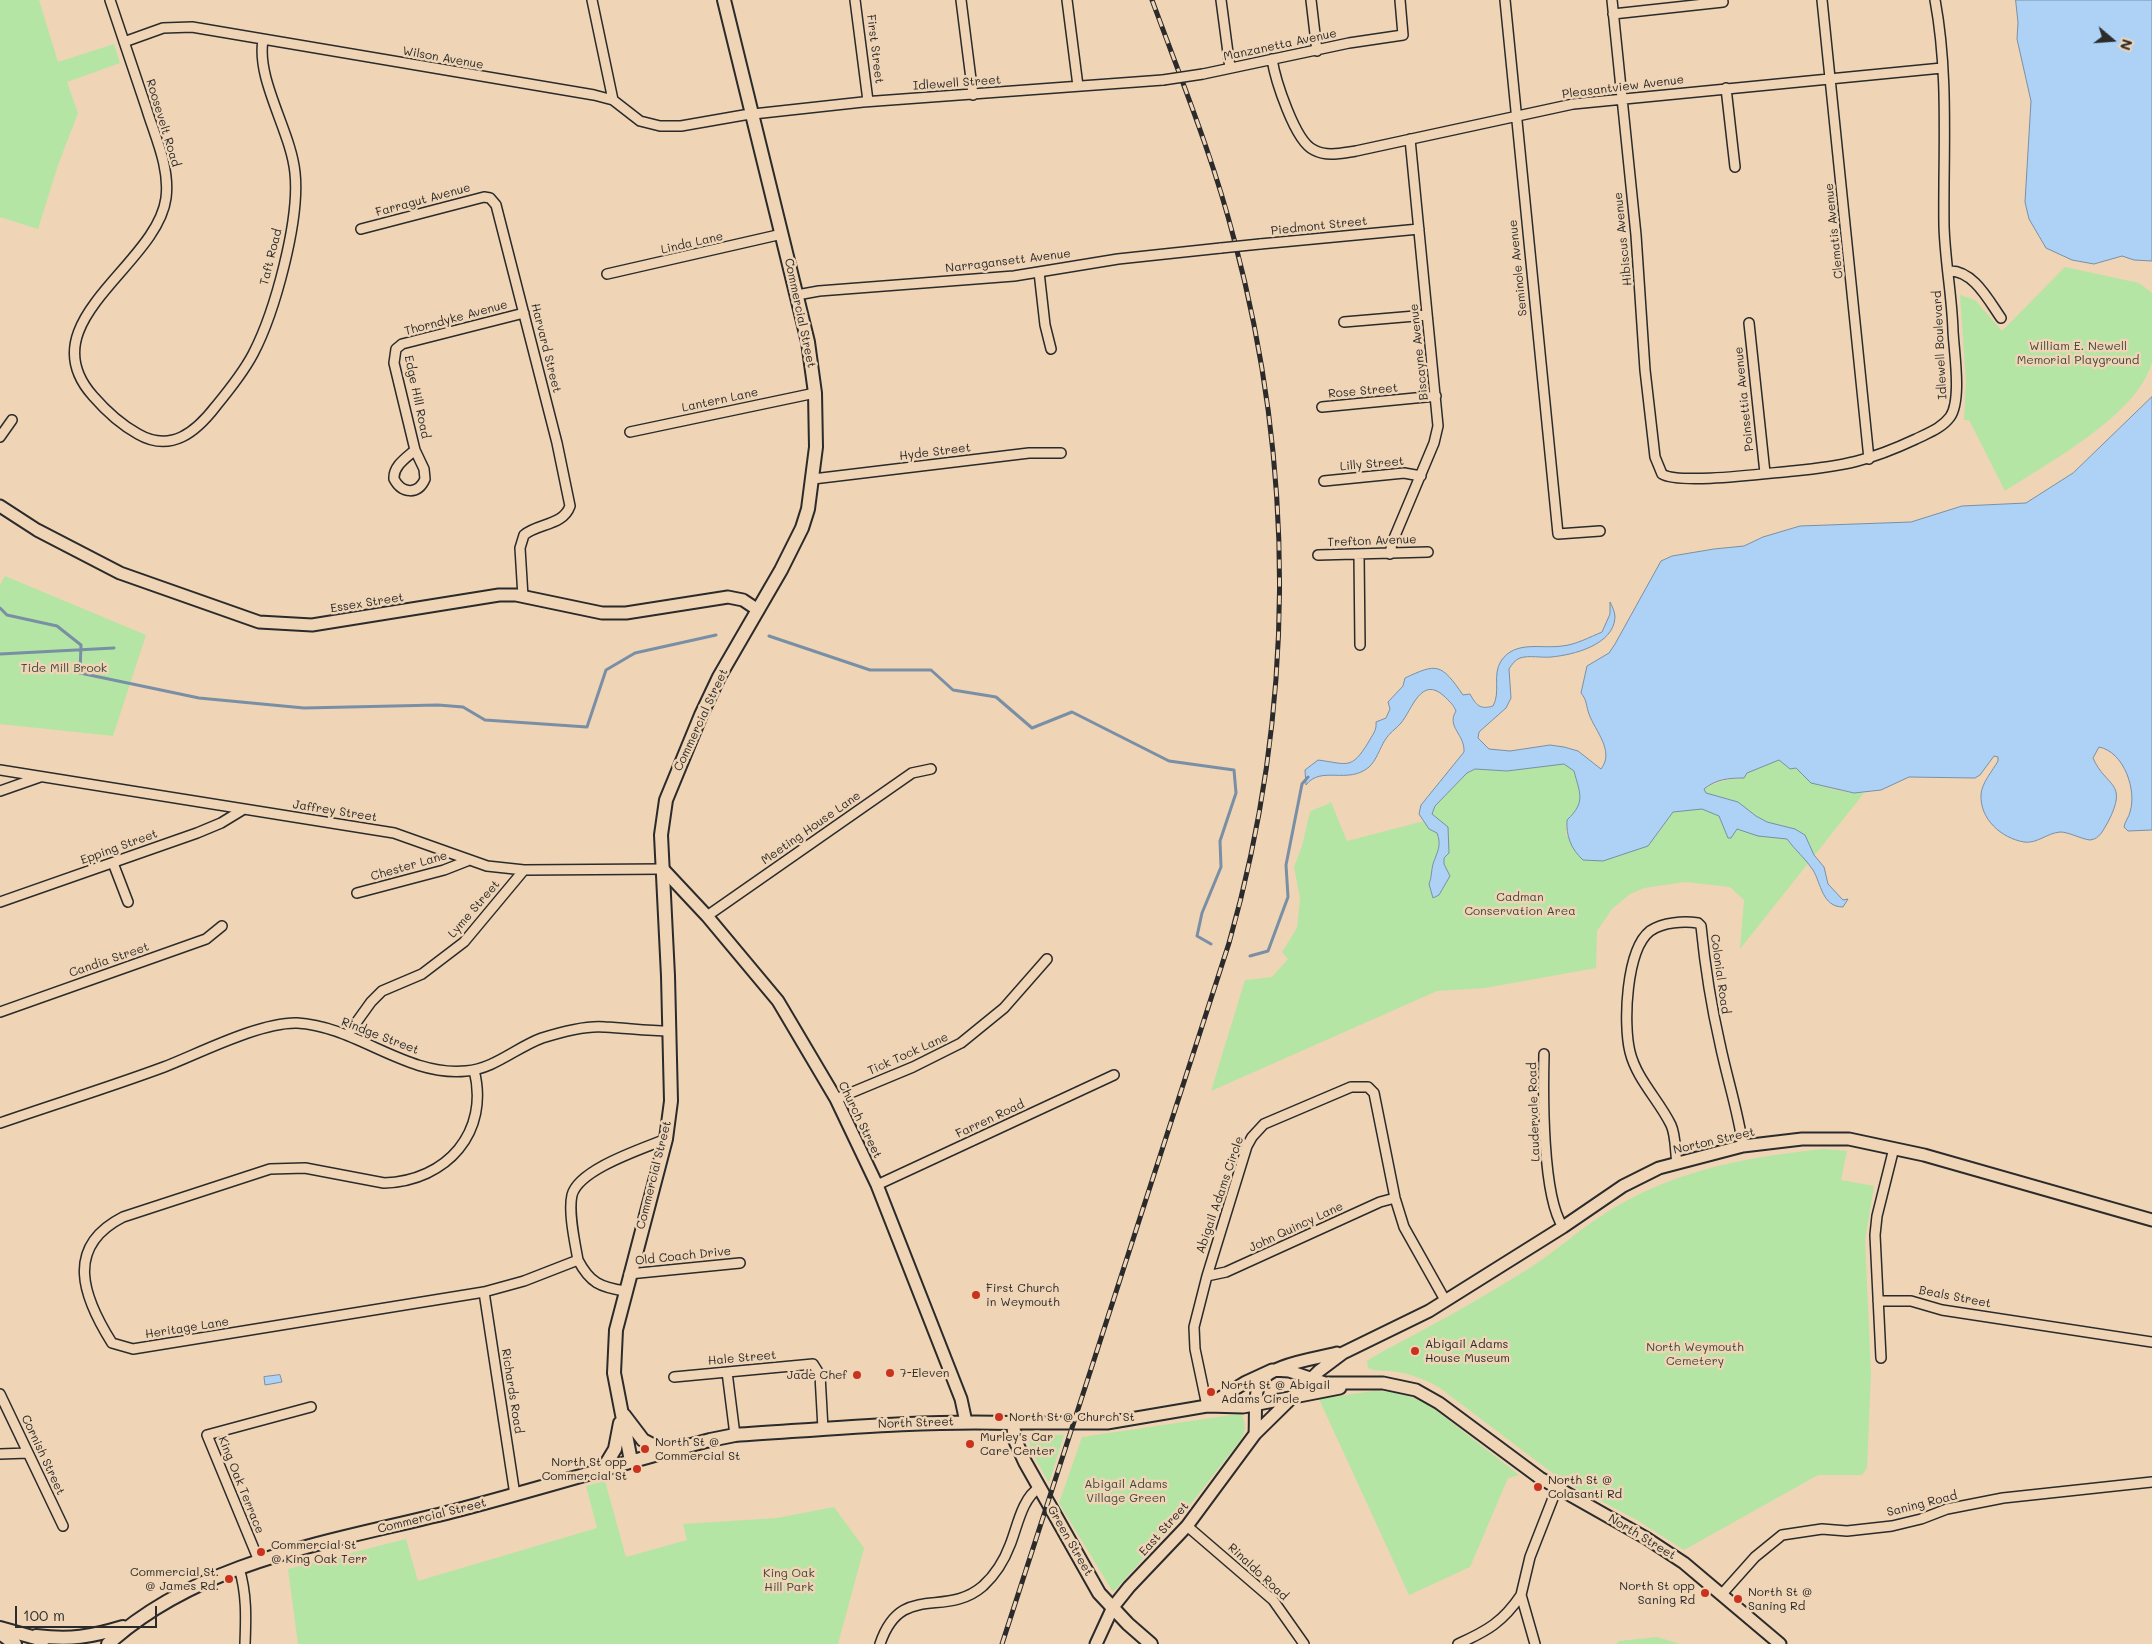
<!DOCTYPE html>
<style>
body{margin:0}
#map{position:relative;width:2152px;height:1644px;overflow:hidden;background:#efd4b6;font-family:Mali,sans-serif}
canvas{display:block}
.north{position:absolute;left:2087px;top:15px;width:50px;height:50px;-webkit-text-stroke:4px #efd4b6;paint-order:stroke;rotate:108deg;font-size:14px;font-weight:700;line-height:20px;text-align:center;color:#2b2b2b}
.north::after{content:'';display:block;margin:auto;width:18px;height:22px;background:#2b2b2b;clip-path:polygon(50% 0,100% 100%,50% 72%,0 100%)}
.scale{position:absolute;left:15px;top:1606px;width:142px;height:22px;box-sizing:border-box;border:2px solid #2b2b2b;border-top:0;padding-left:6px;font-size:15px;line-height:18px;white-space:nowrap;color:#2b2b2b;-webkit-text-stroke:4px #efd4b6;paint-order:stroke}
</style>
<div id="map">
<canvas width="2152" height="1644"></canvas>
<div class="north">N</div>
<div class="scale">100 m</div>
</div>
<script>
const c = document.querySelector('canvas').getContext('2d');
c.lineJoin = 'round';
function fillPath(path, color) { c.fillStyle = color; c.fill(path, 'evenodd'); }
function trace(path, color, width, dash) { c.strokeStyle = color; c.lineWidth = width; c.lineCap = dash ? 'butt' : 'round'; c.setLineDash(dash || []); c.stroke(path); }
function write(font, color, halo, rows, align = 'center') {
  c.font = font + ' Mali,sans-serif'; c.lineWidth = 5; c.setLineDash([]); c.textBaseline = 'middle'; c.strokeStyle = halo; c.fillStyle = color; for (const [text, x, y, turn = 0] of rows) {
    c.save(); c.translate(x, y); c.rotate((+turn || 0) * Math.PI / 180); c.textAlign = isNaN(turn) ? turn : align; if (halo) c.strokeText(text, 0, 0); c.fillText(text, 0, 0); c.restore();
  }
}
const green = new Path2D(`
 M0 0H39L58 62 114 44 120 63 67 82 78 113 58 165 38 229 0 217Z
 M2065 267 2139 283 2152 293C2152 309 2152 349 2152 362 2138 415 2049 462 2005 491L1969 420H1964L1966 381 1960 295 1975 300 2002 331Z
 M5 576 146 635 113 736 0 724V585Z
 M1779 760 1790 769 1796 768C1811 786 1841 793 1864 793L1740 949 1744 900 1730 887 1685 882 1644 888 1630 894 1612 909 1597 931 1596 968 1485 988 1437 991 1211 1091 1245 980 1272 977 1288 959 1282 952 1297 928 1300 898 1294 867 1302 846 1310 812C1317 807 1324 807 1331 802L1347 841 1424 821 1429 829 1437 833C1442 846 1437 852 1433 864 1431 871 1432 877 1429 884L1450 876 1444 864 1437 819 1432 814 1435 806 1467 773 1476 769 1507 771 1564 764 1574 771C1581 796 1587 800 1567 820L1566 835 1603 861 1648 846 1673 812 1679 810C1704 789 1710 780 1744 778L1747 773Z
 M1824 1149 1847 1151 1841 1180 1874 1186 1865 1240 1871 1373 1867 1468 1862 1475H1818L1684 1550 1637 1520 1563 1481 1440 1388C1425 1379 1409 1373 1391 1371 1382 1370 1377 1372 1368 1368L1367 1361C1385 1349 1404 1341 1423 1330 1459 1311 1494 1290 1528 1269 1552 1254 1574 1234 1598 1218 1666 1172 1743 1157 1824 1149Z
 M1373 1391C1395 1391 1414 1396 1433 1408L1519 1475 1508 1478 1470 1567 1409 1595 1319 1399Z
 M1238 1414 1242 1416C1247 1426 1245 1432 1240 1441L1178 1520 1113 1592 1059 1503 1082 1437Z
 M1033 1434 1064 1435 1049 1483 1031 1451 1029 1440Z
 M605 1481 626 1557 687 1540 683 1524 777 1518 834 1507 864 1548 838 1644H298L288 1569 406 1539 418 1581 597 1528 586 1486Z
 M1657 1637 1680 1644H1616L1619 1641Z`);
const water = new Path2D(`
 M2016 0H2152V261L2134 260 2122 256 2094 264 2072 260 2046 248 2029 219 2025 202 2031 101 2017 39 2018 23Z
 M2152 397V830L2128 831 2124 827C2125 821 2129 817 2130 812 2137 790 2124 752 2099 747L2093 758C2106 788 2129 781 2108 822 2103 830 2100 839 2090 840 2081 839 2069 832 2060 832 2047 833 2037 844 2024 842 2001 838 1980 819 1981 795 1981 784 1993 770 1998 761V757L1994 756 1980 775 1975 778 1909 777 1881 790 1854 793 1811 783 1796 768 1790 769 1779 760 1747 773 1744 778C1729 778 1716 779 1704 789L1706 793 1738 802 1756 816 1767 822 1795 829 1805 835 1814 855 1824 867 1828 884 1843 900 1848 899 1843 907C1822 907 1821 883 1813 870 1806 859 1795 850 1787 839L1758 836 1737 829 1731 838H1728L1719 816 1702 809 1673 812 1648 846 1603 861 1583 860C1571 849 1566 836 1567 820 1586 802 1580 794 1574 771L1564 764 1507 771 1475 769 1467 773 1435 806 1432 814 1448 827 1449 853 1444 858V864L1450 876 1439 895 1433 898 1429 884C1432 877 1431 871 1433 864 1437 852 1442 846 1437 833L1429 829 1419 814 1421 805 1464 752C1465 734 1446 727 1456 711 1453 704 1449 701 1444 696 1421 675 1412 710 1401 723 1396 729 1389 733 1385 740 1380 748 1376 761 1369 767 1348 785 1321 765 1306 785L1305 770 1318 760C1348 764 1351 770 1368 743 1372 735 1377 731 1376 722L1386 718 1390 709 1388 702 1403 686 1405 678C1437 663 1441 663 1463 695L1470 694C1476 705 1480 710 1493 706 1501 692 1492 675 1501 661 1515 640 1541 649 1562 646 1575 645 1590 637 1602 632L1610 614V602C1612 606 1615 612 1615 617 1614 645 1573 655 1551 657 1542 658 1529 655 1520 658 1515 660 1512 664 1509 669L1511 698 1506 708 1479 732 1478 738 1489 749 1510 751 1550 745 1564 747 1578 751 1601 769C1615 751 1595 731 1589 714 1586 706 1587 700 1581 693L1587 666 1609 653 1615 644 1661 561 1672 556 1714 549 1744 546 1763 537 1800 526 1911 522 1962 506 2026 503 2073 473Z
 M280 1375 282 1382 265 1385 264 1377Z`);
const stream = new Path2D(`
 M0 608 7 615 57 626 81 645 80 673 199 698 304 708 438 705 463 707 485 720 587 727 606 670 635 653 716 635
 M769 636 870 670H931L953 690 996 697 1032 728 1072 712 1169 761 1234 770 1236 793 1220 841 1221 867 1202 913 1197 936 1211 944
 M0 654 114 648
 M1250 956 1268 951 1288 897 1286 865 1302 784 1308 777`);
const minor = new Path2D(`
 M110 0C122 36 134 72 146 107 155 137 170 167 166 198 157 266 27 322 93 396 106 411 120 424 138 434 171 453 196 432 216 406 230 389 243 373 253 354 275 312 300 220 295 173 291 131 256 80 263 40
 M592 0 613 100
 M855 0 868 101
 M961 0 973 95
 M1067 0 1078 86
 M1221 0 1230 68
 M1311 0 1317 51
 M1505 0 1558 534 1600 531
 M1612 0 1636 235 1645 370 1655 457 1662 474C1680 485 1768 473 1793 471 1844 466 1869 461 1916 439 1928 433 1942 428 1950 417 1962 400 1954 352 1953 331 1952 296 1945 261 1944 226 1943 151 1949 75 1935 0
 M1822 0 1869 459
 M1613 14 1723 2
 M124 42 163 28 192 27 594 95 613 100 640 121 660 126H681L744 115 863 102 1163 80
 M1272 59C1275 79 1295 142 1314 150 1327 157 1342 153 1356 151L1573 104 1942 68
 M1203 74 1349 43 1403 35 1400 0
 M1726 88 1735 167
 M361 229 484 197 490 198 496 205 557 443 570 506C563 526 538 523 524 535L520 548 523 597
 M1260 244 1419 229
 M1948 271C1973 269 1989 301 2001 318
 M1039 272 1045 325 1051 349
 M607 274 782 234
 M797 295 819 291 1014 276 1118 259 1221 248
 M1344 322 1427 315
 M1749 323 1765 473
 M1322 407 1436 396
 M630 432 815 393
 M0 437 12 420
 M415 450 424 469 425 479C418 495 402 494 394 479 393 466 406 458 415 450L394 363 396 349 402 344 524 313
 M813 479 1029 453H1061
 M1324 481 1404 473 1421 476
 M1390 554 1392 543 1434 443 1438 426 1410 139
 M1318 555 1428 552
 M1359 555 1360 645
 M0 770 394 833 487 866 524 870 663 869
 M0 791 40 777
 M113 863 128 902
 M357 893 444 870 467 861
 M0 902 197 833 221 823 244 809
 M707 916 912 773 931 769
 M0 1012 206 939 222 926
 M348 1034 371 1002 382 991 422 974 464 942 524 870
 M1544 1054C1543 1093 1542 1196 1563 1227
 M474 1070C490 1132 447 1181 384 1183L305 1168 270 1169 123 1217C64 1247 83 1297 112 1343L133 1349 484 1292 524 1281 578 1260
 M836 1099 913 1067 961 1043 1004 1008 1047 959
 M0 1123C55 1104 110 1087 164 1067 200 1053 260 1022 297 1023 356 1026 406 1077 466 1071 494 1069 517 1047 542 1038 561 1032 586 1025 605 1027 627 1028 647 1031 669 1031
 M1677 1163C1675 1151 1676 1136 1671 1125 1659 1100 1637 1080 1630 1052 1623 1024 1626 950 1650 931 1663 922 1684 921 1698 923L1701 926C1705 966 1711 1005 1720 1044 1727 1078 1738 1111 1743 1146
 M877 1185 1114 1075
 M629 1274 740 1263
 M1207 1276 1226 1272 1380 1202 1395 1198
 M625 1291C600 1287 590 1283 578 1260 575 1243 568 1212 572 1195 579 1169 642 1149 666 1139
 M484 1292 515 1495
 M1878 1301H1911L1942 1310 2152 1342
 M1881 1358 1875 1235 1877 1216 1894 1148
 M727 1372 735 1435
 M674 1377 813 1364 820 1375 823 1429
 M0 1394 63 1526
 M1207 1406 1195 1349 1194 1327 1207 1276 1247 1146 1252 1137 1264 1124 1351 1087H1368L1374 1093 1395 1198 1404 1227 1445 1300
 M0 1454 28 1453
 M1187 1526 1273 1600 1304 1644
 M259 1561 207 1435 311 1407
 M239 1568C247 1594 246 1618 245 1644
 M1722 1594 1755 1557 1782 1535 1822 1529 1847 1531 1892 1526 1921 1519 1947 1509 2003 1498 2152 1482
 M880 1644C901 1581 945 1619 983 1586 995 1575 1004 1561 1010 1545 1017 1528 1022 1498 1039 1488
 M1458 1644C1487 1631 1503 1622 1521 1595
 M1535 1644 1521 1595 1530 1557 1557 1488`);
const tertiary = new Path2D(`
 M0 506 37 530 120 573 259 622 312 625 499 595H516L602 613H626L728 597 743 600 758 610
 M663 869 707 916 778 1001 836 1099 877 1185 961 1399 966 1422
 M1207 1406 1246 1382 1272 1370 1289 1371 1325 1383H1383L1416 1390 1439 1403 1540 1478 1646 1538 1684 1563 1780 1644
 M1013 1423H1107L1207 1406 1243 1407 1340 1388
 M1255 1434C1256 1419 1254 1401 1258 1387 1265 1364 1316 1359 1337 1353
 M1096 1644 1113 1607 1129 1587 1187 1526 1255 1434 1319 1371 1343 1353 1429 1311 1563 1227 1623 1186 1659 1168 1743 1146 1802 1139H1849L1924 1155 2152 1220`);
const secondary = new Path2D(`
 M624 1415 643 1440 666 1452
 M631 1461 614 1373 616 1330 666 1139 671 1101 668 976 661 835 666 800 701 715 719 677 781 570 802 528 808 509 816 447 815 393 808 342 724 0
 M603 1469 615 1449 620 1423
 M0 1628 43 1640
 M0 1633 15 1644
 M36 1636C71 1640 90 1637 123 1627
 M108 1644C203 1558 338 1541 458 1510 542 1488 626 1462 710 1440L735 1435C828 1429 920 1420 1013 1423L1015 1440 1025 1462 1099 1593 1128 1624 1151 1644`);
const rail = new Path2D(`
 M1002 1644 1229 943C1295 711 1296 471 1234 239 1213 157 1181 79 1152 0`);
const minorBridge = new Path2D(`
 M1163 80 1203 74
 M1221 248 1260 244`);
const markers = [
 [976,1295,5,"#c8321e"],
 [1415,1351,5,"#c8321e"],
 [890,1373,5,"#c8321e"],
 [857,1375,5,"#c8321e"],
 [1211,1392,5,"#c8321e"],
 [999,1417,5,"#c8321e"],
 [970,1444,5,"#c8321e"],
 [645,1449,5,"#c8321e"],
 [637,1469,5,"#c8321e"],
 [1538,1487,5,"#c8321e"],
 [261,1552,5,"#c8321e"],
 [229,1579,5,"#c8321e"],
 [1705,1593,5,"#c8321e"],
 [1738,1599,5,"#c8321e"]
];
const streetNames = [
 ["Manzanetta Avenue",1280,45,-12],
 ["First Street",875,49,83],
 ["Wilson Avenue",443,58,10],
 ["Idlewell Street",957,83,-4],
 ["Pleasantview Avenue",1623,87,-7],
 ["Roosevelt Road",163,123,73],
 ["Farragut Avenue",423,200,-15],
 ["Piedmont Street",1319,226,-6],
 ["Clematis Avenue",1834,231,-96],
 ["Hibiscus Avenue",1623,239,-96],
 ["Linda Lane",692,243,-13],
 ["Taft Road",271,257,-76],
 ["Narragansett Avenue",1008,261,-7],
 ["Seminole Avenue",1518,268,-96],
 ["Commercial Street",800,313,78],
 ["Thorndyke Avenue",456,318,-15],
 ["Idlewell Boulevard",1940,345,-93],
 ["Harvard Street",546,348,76],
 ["Biscayne Avenue",1419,352,-96],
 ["Rose Street",1363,391,-5],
 ["Edge Hill Road",417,397,78],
 ["Poinsettia Avenue",1744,399,-96],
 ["Lantern Lane",720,400,-12],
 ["Hyde Street",935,452,-7],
 ["Lilly Street",1372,464,-5],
 ["Trefton Avenue",1372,541,-2],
 ["Essex Street",367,603,-9],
 ["Commercial Street",701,720,-65],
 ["Jaffrey Street",335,811,9],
 ["Meeting House Lane",811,828,-35],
 ["Epping Street",119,847,-20],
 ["Chester Lane",409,866,-16],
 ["Lyme Street",474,909,-49],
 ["Candia Street",109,960,-19],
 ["Colonial Road",1720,974,82],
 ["Rindge Street",380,1036,21],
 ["Tick Tock Lane",908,1054,-24],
 ["Laudervale Road",1534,1112,-92],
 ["Farren Road",990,1119,-25],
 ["Church Street",860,1120,64],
 ["Norton Street",1714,1141,-13],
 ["Commercial Street",654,1175,-76],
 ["Abigail Adams Circle",1220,1195,-71],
 ["John Quincy Lane",1296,1227,-25],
 ["Old Coach Drive",683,1256,-6],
 ["Beals Street",1955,1297,11],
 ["Heritage Lane",187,1328,-9],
 ["Hale Street",742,1358,-5],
 ["Richards Road",512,1391,81],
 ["North Street",916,1423,-2],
 ["Cornish Street",43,1455,65],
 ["King Oak Terrace",241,1485,68],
 ["Saning Road",1922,1504,-14],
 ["Commercial Street",432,1516,-14],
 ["East Street",1164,1529,-48],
 ["North Street",1642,1537,31],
 ["Green Street",1070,1541,60],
 ["Rinaldo Road",1258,1572,43]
];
const parkNames = [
 ["William E. Newell",2078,346],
 ["Memorial Playground",2078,360],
 ["Tide Mill Brook",64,668],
 ["Cadman",1520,897],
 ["Conservation Area",1520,911],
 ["North Weymouth",1695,1347],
 ["Cemetery",1695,1361],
 ["Abigail Adams",1126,1484],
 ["Village Green",1126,1498],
 ["King Oak",789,1573],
 ["Hill Park",789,1587]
];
const poiNames = [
 ["First Church",986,1288],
 ["in Weymouth",986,1302],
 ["Abigail Adams",1425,1344],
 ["House Museum",1425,1358],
 ["7-Eleven",900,1373],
 ["Jade Chef",847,1375,"right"],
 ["North St @ Abigail",1221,1385],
 ["Adams Circle",1221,1399],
 ["North St @ Church St",1009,1417],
 ["Murley's Car",980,1437],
 ["Care Center",980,1451],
 ["North St @",655,1442],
 ["Commercial St",655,1456],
 ["North St opp",627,1462,"right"],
 ["Commercial St",627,1476,"right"],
 ["North St @",1548,1480],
 ["Colasanti Rd",1548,1494],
 ["Commercial St",271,1545],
 ["@ King Oak Terr",271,1559],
 ["Commercial St.",219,1572,"right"],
 ["@ James Rd.",219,1586,"right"],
 ["North St opp",1695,1586,"right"],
 ["Saning Rd",1695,1600,"right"],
 ["North St @",1748,1592],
 ["Saning Rd",1748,1606]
];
fillPath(green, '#b4e5a4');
fillPath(water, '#add2f6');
trace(water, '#798fa5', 1);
trace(stream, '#798fa5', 3);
trace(minor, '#2b2b2b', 12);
trace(tertiary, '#2b2b2b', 15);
trace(secondary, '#2b2b2b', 16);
trace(minor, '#efd4b6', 9);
trace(tertiary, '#efd4b6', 11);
trace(secondary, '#efd4b6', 12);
trace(rail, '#2b2b2b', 5);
trace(rail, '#efd4b6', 3, [9]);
trace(minorBridge, '#2b2b2b', 12, []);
trace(minorBridge, '#efd4b6', 9);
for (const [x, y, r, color] of markers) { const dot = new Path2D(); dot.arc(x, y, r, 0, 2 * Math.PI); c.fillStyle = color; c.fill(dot); trace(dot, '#efd4b6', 2); }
write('12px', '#2b2b2b', '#efd4b6', streetNames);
write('12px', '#40473d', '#efd4b6', parkNames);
write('12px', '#2b2b2b', '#efd4b6', poiNames, 'left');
</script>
